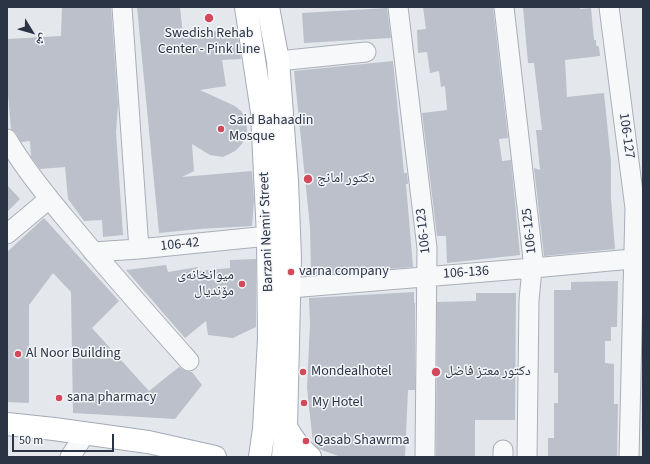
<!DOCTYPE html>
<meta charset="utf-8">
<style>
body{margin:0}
#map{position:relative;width:650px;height:464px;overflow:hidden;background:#e4e7ec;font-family:"Source Sans 3","Noto Naskh Arabic",sans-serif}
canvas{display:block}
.frame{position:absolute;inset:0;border:8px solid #2b3445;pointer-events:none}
.north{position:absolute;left:12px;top:12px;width:40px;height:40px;-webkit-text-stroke:3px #f4f6f9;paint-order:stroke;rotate:127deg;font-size:11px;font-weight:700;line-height:16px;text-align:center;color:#2b3445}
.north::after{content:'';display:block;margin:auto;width:14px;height:18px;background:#2b3445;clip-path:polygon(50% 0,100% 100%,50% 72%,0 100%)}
.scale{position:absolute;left:12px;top:434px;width:102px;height:18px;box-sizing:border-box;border:2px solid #2b3445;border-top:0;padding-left:5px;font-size:12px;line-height:14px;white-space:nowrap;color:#2b3445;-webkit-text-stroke:3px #f4f6f9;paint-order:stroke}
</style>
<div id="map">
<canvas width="650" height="464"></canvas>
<div class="frame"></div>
<div class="north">ش</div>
<div class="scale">50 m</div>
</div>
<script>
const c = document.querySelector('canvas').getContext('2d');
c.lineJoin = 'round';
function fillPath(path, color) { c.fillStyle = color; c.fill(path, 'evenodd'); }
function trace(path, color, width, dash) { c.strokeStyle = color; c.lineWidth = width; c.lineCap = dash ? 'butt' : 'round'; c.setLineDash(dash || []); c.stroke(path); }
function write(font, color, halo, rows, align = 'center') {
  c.font = font + ' "Source Sans 3","Noto Naskh Arabic",sans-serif'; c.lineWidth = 3; c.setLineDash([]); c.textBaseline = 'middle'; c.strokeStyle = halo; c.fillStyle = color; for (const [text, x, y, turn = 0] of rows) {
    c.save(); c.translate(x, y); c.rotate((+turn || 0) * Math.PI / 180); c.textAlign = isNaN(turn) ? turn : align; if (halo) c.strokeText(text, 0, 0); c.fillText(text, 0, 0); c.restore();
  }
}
const building = new Path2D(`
 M62 7H111L118 105 116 132 123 235 103 237 102 220 84 221 68 199 65 167 40 169 31 157 30 141 21 142 16 133 11 129 7 83V39L61 36Z
 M137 7H180L183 35 237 29 241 59 222 60 226 86 200 90 235 106 242 112 246 120 247 129 246 138 241 145 235 151 223 157 210 155 192 144 194 171 182 177 252 171 254 201 252 226 199 229 159 233Z
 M423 7H493L508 138 499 139 502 161 511 160 520 255 447 263 446 236H437L422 113 447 110 445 86 441 87 439 71 430 73 427 52 418 53 417 30 426 29Z
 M523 7H580V9L591 8 594 40H596V45L599 47 600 56 565 60 567 97 604 93 611 162V198L615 249 544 256 534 168 540 170 536 130H542L534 63H528Z
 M387 8 391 38 304 43 302 13Z
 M393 61 402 152 404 173H407L408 184H406L413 267 311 275 310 227 294 71Z
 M7 185 20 199 7 212Z
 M44 218 119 301 92 328 149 391 179 367 185 371 192 372 202 385 175 419 73 413 71 292 53 273 29 305V403L7 402V252Z
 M256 259V327L233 338 208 335 206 321 185 338 126 270 166 265 168 272 198 267V271L230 268V260Z
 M618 281 617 327H611V341H605V363L614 364V404H618L617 457H548V438H554V403H558V373H554V290H571V282Z
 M414 292V303H415V390H408L405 457H341L319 449 313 443 307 388 310 324 309 298Z
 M476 293H516L515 420H475V457H436L437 302 476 301Z`);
const minor = new Path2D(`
 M122 7 139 249
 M398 7 427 248 425 457
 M504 7 533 259 529 300 527 457
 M609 7 635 208 629 457
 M278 61 366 52
 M7 139C25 170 48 198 71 225 109 271 149 316 189 361
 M7 234 49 199
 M93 252 139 249 268 236
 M290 288 533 268 643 258
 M70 457 85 434
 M503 457V450`);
const major = new Path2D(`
 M246 7 262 112 268 236 269 339 264 429 260 457
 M268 7 278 61 287 181 290 258 286 427 283 457
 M7 424 54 429 148 442 215 457
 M286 427C293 440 299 448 310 457`);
const markers = [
 [209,18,5,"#d1495b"],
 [221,129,4,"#d1495b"],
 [308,179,5,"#d1495b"],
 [291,272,4,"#d1495b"],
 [242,284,4,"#d1495b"],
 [18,354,4,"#d1495b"],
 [303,372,4,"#d1495b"],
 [436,372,5,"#d1495b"],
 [59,398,4,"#d1495b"],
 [304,403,4,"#d1495b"],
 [306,441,4,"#d1495b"]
];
const poiNames = [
 ["Swedish Rehab",209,34,"center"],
 ["Center - Pink Line",209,50,"center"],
 ["Said Bahaadin",229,121],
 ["Mosque",229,137],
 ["دكتور امانج",317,179],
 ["varna company",299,272],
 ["میوانخانەی",234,276,"right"],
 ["مۆندیال",234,292,"right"],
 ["Al Noor Building",26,354],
 ["Mondealhotel",311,372],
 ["دكتور معتز فاضل",445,372],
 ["sana pharmacy",67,398],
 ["My Hotel",312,403],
 ["Qasab Shawrma",314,441]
];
const streetNames = [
 ["106-127",626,136,82],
 ["106-123",424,231,-96],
 ["106-125",530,231,-96],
 ["Barzani Nemir Street",267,232,-92],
 ["106-42",180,245,-6],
 ["106-136",466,273,-4]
];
fillPath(building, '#bbc0ca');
trace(minor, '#a9aeb7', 21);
trace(major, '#a3abb8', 24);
trace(minor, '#f7f8fa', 19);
trace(major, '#fff', 22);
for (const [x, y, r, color] of markers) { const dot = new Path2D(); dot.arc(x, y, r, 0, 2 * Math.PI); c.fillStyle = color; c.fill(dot); trace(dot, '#f4f6f9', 1.5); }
write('14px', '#2b3445', '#f4f6f9', poiNames, 'left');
write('14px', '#2b3445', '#f4f6f9', streetNames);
</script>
